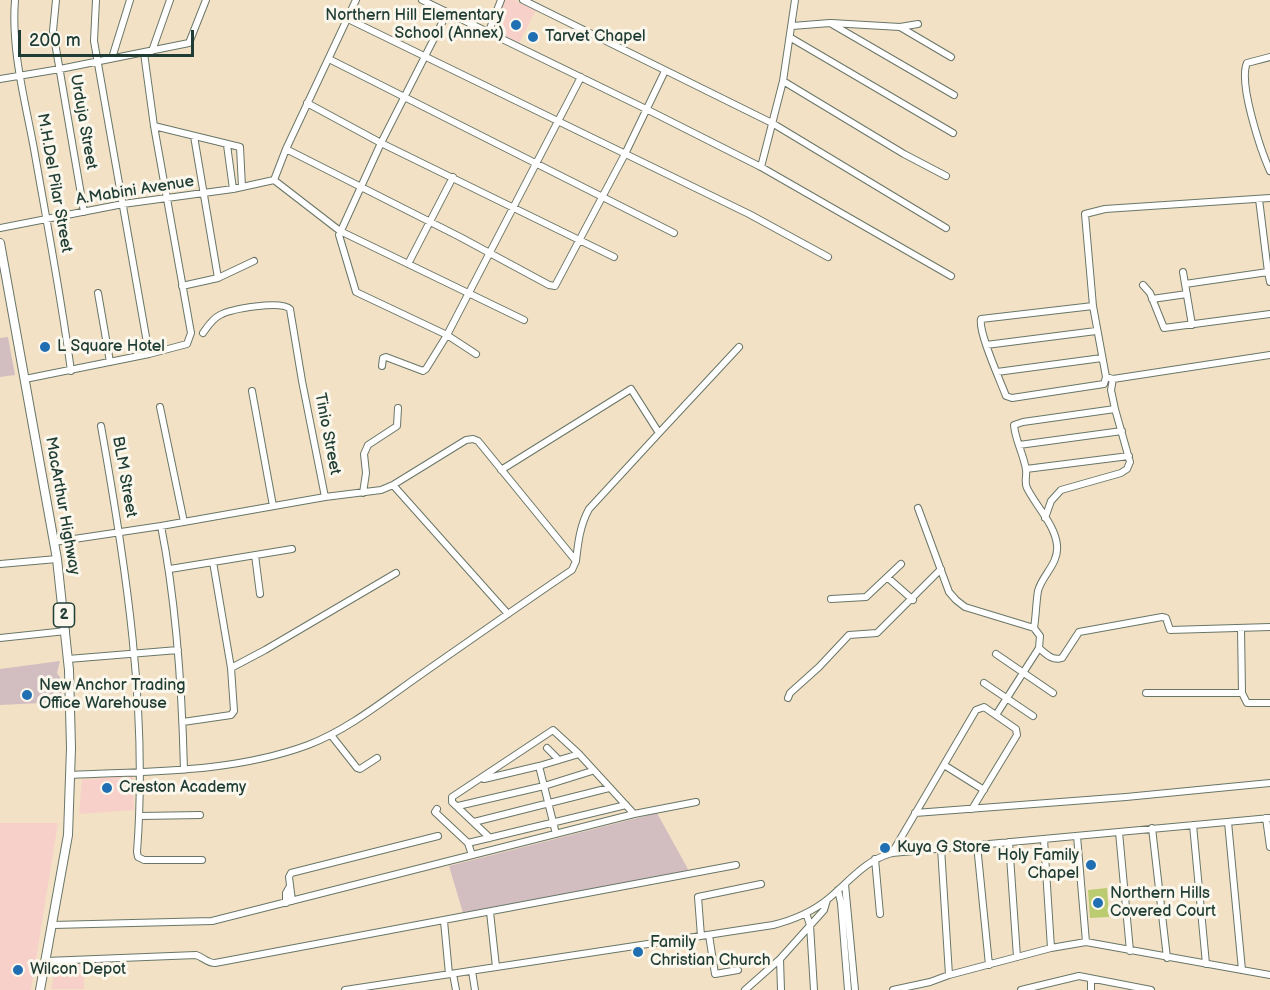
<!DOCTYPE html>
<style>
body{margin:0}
#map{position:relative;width:1270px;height:990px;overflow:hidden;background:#f3e1c5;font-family:"Balsamiq Sans",sans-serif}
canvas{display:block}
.scale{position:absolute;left:18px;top:30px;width:176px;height:27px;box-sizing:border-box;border:3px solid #1f3d34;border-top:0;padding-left:8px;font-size:18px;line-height:21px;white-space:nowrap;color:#1f3d34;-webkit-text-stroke:4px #fbf7ec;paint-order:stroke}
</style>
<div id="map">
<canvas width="1270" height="990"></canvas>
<div class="scale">200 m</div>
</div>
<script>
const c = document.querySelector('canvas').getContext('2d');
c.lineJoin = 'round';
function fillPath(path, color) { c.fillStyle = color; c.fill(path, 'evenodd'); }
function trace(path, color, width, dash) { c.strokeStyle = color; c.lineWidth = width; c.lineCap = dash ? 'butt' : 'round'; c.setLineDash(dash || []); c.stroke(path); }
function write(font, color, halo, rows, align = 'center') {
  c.font = font + ' "Balsamiq Sans",sans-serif'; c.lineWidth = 6; c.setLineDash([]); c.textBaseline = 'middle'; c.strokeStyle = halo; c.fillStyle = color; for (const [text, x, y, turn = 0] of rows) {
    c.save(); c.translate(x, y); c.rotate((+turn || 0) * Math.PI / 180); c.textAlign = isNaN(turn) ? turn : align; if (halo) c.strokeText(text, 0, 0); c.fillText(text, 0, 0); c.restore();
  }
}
const built = new Path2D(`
 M504 0H514L536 10 519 43 490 29Z
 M133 776 134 810 79 814 82 779Z
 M0 823H58L31 990H0Z
 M57 961H84V989H51Z`);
const industrial = new Path2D(`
 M8 337 15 375 0 377V338Z
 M60 661 57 673 61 679 62 702 0 705V669Z
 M657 813 689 871 463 913 449 866Z`);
const green = new Path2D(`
 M1107 888 1109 917 1090 918 1088 890Z`);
const minor = new Path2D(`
 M15 0C11 50 25 100 34 149 47 223 61 296 71 371
 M56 0 53 31 84 212
 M96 0 94 41 149 354
 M422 0 646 109 761 167 951 276
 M523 0 772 123 946 228
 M447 13 381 143 339 235 356 292 447 335 476 354
 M348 19 749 214 828 257
 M831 23 900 27 951 57
 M792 26 830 23 954 95
 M900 27 918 24
 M489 31 501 0
 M791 38 953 133
 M152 51 170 0
 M1270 57 1247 63C1238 83 1261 151 1270 171
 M112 58 130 0
 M329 59 674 233
 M0 79 60 69 189 43 206 0
 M783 81 904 154 946 176
 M307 103 381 143 614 257
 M154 126 240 147 242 187
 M194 136 218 278
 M227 145 233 189
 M286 149 460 237 549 285 555 286 625 154 665 71
 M761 167 783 81 795 0
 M274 180 340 231 524 320
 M274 180 286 149 356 0
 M1259 199 1268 272
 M0 228 123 204 233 189 274 180
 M408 264 453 177
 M1183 272 1192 325
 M1185 284 1268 272 1270 282
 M1143 285 1150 293 1164 328 1270 314
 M182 286 218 278 254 261
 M98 293 110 362
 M1152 299 1187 294
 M1093 306 1106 377 1104 384 1012 398 1006 396C1000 380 978 332 981 319Z
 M1093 306 1085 214 1105 209 1270 198
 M986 345 1096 331
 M382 366 383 358 386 357 423 371 426 369 447 335 581 77
 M997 372 1102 358
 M1106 377 1113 379 1270 355
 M25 379 149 354 187 344 191 333 154 126 144 53
 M1113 379 1111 390 1115 409
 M252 391 273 506
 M160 407 184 522
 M101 426C126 566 148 709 137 852L138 857 144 860H202
 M659 433 739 347
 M1019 445 1122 431
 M1026 469 1129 456
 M501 470 631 389 659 433 589 509C580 525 578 543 576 561
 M393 485 508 614
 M363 493 366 473 364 454 368 445 397 426 398 408
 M918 508 949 592 956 600 965 607 1034 628
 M161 526C177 606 182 689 184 770
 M54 542 161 526 325 497 302 381 290 309C281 300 231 309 220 315 212 319 208 326 203 333
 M255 555 260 594
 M213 562 292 549
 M0 564 57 559
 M170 569 213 562 231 668 234 711 231 715 183 722
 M887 577 913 600
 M831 599 866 597 901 564
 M0 638 66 631
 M1039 648C1046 654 1052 661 1062 658L1079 632 1162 617 1166 618 1170 630 1270 627
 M996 654 1053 693
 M68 659 178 650
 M231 668 265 650 396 573
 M984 683 1033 716
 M1146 693H1242L1241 629
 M1242 693 1247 703H1270
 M788 698 790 693 819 667 849 635 877 633 941 569
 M996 715 1039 648 1040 636 1034 628C1036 616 1036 603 1038 591 1042 575 1059 564 1057 545 1055 525 1036 506 1027 488 1024 482 1027 476 1026 470 1024 455 1015 440 1014 425L1023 422 1115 409 1130 462 1127 469 1121 473 1061 490 1051 501 1045 518
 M331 735 357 768 360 769 377 758
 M547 748 559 760
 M944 765 984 790
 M539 766 556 834
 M71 775C151 771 232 773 308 745 347 730 382 702 416 678 466 643 516 608 566 574L572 570 576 561 478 441 473 439 466 440 393 485 381 490 325 497
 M484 779 539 766 579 754
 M458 806 544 786 592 771
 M437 809 435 812 468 843 472 855
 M915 813 1126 797 1270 783
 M140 816 200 815
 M1266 818 1270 847
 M474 822 609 788
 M1228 822 1242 970
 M1193 825 1206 964
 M1152 828 1167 958
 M1119 832 1130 951
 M1077 836 1086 942
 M490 838 452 802V797L553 730 579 754 634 814
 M1044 839 1051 948
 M1009 842 1017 957
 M468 843 626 805
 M977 845 989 965
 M941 848 949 975
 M892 853 976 710 984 707 1016 729 1017 735 972 809
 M875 859 880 914
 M845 884 855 990
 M838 890 841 903 848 990
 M292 901 289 877 291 873 438 836
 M286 903V893L290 886
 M490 912 496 967
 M806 913 810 925 814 990
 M444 921 449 974
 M53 925 212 921 634 814 696 802
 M709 935 715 974 738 970
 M701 936 698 897 761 884
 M780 959 781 990
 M46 961 196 955C203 957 207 963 215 963L736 865
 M472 971 475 990
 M453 974 456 990
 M345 990 773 925C793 920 812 912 828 899 849 882 865 860 892 853L1270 818
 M745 990 780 959 824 910 827 900
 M893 990 930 982 949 975 1051 948 1086 942 1270 975
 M1021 990 1079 976 1151 990
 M1091 990V979`);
const highway = new Path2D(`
 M0 243 57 559 69 670 71 748 68 835 40 990`);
const markers = [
 [516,25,6,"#1f6fb2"],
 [533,37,6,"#1f6fb2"],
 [45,347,6,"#1f6fb2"],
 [27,695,6,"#1f6fb2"],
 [107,788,6,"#1f6fb2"],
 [885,848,6,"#1f6fb2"],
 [1091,865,6,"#1f6fb2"],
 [1098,903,6,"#1f6fb2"],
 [638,952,6,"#1f6fb2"],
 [18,970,6,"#1f6fb2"]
];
const shields = [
 [64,615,21]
];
const shieldNames = [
 ["2",64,615]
];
const poiNames = [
 ["Northern Hill Elementary",504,16,"right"],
 ["School (Annex)",504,34,"right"],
 ["Tarvet Chapel",545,37],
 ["L Square Hotel",57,347],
 ["New Anchor Trading",39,686],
 ["Office Warehouse",39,704],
 ["Creston Academy",119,788],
 ["Kuya G Store",897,848],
 ["Holy Family",1079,856,"right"],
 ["Chapel",1079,874,"right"],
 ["Northern Hills",1110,894],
 ["Covered Court",1110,912],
 ["Family",650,943],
 ["Christian Church",650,961],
 ["Wilcon Depot",30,970]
];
const streetNames = [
 ["Urduja Street",83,122,80],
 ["M.H.Del Pilar Street",54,183,80],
 ["A.Mabini Avenue",135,191,-9],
 ["Tinio Street",327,434,79],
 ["BLM Street",124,477,80],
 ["MacArthur Highway",62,506,80]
];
fillPath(built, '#f7d0c9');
fillPath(industrial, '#d2bec1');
fillPath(green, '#bacc6f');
trace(minor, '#697667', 8);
trace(highway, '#697667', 10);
trace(minor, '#fff', 6);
trace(highway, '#fff', 8);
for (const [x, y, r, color] of markers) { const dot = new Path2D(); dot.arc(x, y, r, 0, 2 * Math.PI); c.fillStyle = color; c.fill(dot); trace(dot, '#fbf7ec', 2); }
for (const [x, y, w] of shields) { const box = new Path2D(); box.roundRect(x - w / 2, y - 12, w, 24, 4.5); c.fillStyle = '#fbf7ec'; c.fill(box); trace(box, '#1f3d34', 1.5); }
write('bold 15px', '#1f3d34', null, shieldNames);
write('16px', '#1f3d34', '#fbf7ec', poiNames, 'left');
write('16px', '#1f3d34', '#fbf7ec', streetNames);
</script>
